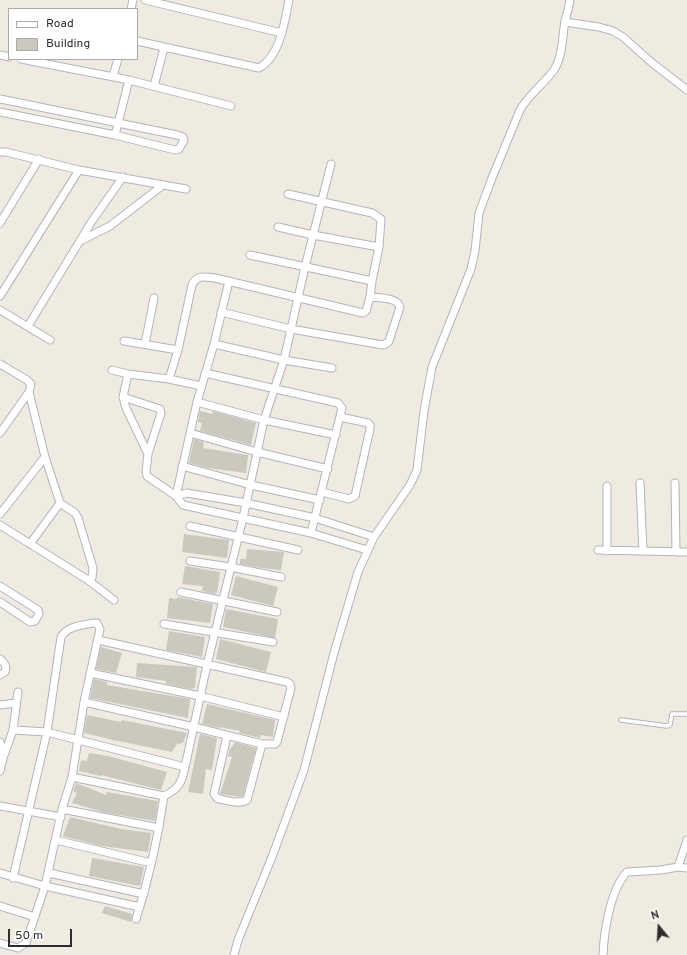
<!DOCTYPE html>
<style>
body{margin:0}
#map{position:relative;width:687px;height:955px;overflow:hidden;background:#efebe0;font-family:Overpass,sans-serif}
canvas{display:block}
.legend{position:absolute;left:8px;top:8px;width:130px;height:52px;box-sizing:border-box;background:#fff;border:1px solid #ababab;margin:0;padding:5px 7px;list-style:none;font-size:12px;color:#2d2d2d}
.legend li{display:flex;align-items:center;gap:8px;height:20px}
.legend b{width:20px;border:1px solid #ababab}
.north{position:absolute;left:639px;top:907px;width:40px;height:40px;-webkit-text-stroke:3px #fff;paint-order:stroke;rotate:342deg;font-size:11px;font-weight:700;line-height:16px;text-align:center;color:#2d2d2d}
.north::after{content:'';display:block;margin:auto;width:14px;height:18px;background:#2d2d2d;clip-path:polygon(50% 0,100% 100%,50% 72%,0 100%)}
.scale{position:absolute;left:8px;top:929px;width:64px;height:18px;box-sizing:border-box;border:2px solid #2d2d2d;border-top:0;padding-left:5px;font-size:12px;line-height:14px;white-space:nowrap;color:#2d2d2d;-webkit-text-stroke:3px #fff;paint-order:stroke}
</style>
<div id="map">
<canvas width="687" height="955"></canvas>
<ul class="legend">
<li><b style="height:5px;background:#fff"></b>Road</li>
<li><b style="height:11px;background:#cbc9be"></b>Building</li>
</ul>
<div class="north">N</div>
<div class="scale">50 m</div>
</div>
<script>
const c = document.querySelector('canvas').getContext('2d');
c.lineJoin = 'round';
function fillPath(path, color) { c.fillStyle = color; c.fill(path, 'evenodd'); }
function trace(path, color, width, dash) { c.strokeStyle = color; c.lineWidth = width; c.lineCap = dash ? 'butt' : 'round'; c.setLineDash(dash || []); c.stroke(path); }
const building = new Path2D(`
 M200 411 212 414 213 411 256 423 251 445 200 431 202 423 198 422Z
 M194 439 204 442 203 448 248 455 246 473 208 468 189 463Z
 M184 534 229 540 227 558 182 552Z
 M247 549 284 552 281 570 262 568 240 564V559H246Z
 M185 566 220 572 217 593 214 594 202 591 203 586 182 584Z
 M236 576 278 587 273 606 231 595Z
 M177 597 213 604 210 623 167 618 169 598 177 599Z
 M226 609 278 619 275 638 223 627Z
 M169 631 205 637 202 657 166 650Z
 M220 639 271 652 266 672 216 659Z
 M101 647 122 653 116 673 96 669Z
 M137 663 197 667 195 688 191 689 166 684V681L136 677Z
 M94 679 107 682V685L190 699 188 718 90 698Z
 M207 704 275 720 273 737 261 735 260 738 239 733 240 731 219 727V728L202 724Z
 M87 715 121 722 122 720 187 733 183 743 177 744 172 752 113 740 84 733Z
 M200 734 217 738 212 770 206 769 203 794 188 792Z
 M235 742 256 748 243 796 240 797 220 794 232 757 228 756 230 748 232 747Z
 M89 753 108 756 167 772 161 790 101 775V776L79 771 81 760 87 761Z
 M76 783 106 795 107 792 158 801 155 821 107 813 72 803 77 793 73 791Z
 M70 817 121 829 151 833 148 852 101 846 63 836Z
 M92 858 144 867 140 886 89 876Z
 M105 906 132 914 131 922 102 913Z`);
const service = new Path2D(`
 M621 720 667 726 670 725 672 714H687`);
const minor = new Path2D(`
 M145 0 282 33
 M131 9 133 0
 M565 22 599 27 613 31 623 37 651 62 687 90
 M137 41 259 68C280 57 285 21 289 0
 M0 55 9 57
 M21 59 129 80
 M113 76 118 59
 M154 86 164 48
 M0 99 177 135 183 137 184 140 179 149 175 150 115 135 0 112
 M115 135 129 80 231 106
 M0 152H6L79 170 186 189
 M0 223 39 159
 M278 227 313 235 379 247
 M80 241 110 226 163 185
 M250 255 372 281
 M0 296 79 170
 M0 310 50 340
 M221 312 291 329 383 345 387 343 389 341 400 307C397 297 380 298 370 297
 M28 326 92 221 123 177
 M124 341 178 350
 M145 344 154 298
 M214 344 284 360 332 368
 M0 364 27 380 31 384 29 392 45 457 60 503 30 544
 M112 370 128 374 169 379 201 386
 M205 373 338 403 342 408 311 533
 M128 374 123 397 126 408 148 454 146 472 147 476 176 496 183 505 311 533 367 550
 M169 379 178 350 192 285C197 274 206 277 215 278L363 313 366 311 370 297 372 281 379 247 381 219 372 213 288 194
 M123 397 160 409 161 413 148 454
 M197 402 264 420 336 435
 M0 433 29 392
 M190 433 257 452 328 469
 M182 466 251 485 320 500
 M640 483 643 551
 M675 483 676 552
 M322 492 349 499 355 496 370 429V425L368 423 340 417
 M176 496 197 402 214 344 229 281
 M176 496 187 493 246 503 315 518 374 537
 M60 503 75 513 78 518 93 568 92 578 88 580
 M0 514 45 457
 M0 525 88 580 114 600
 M190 526 298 550
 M598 550 687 552
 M607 551V486
 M190 561 230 567 281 577
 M0 586 38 610 39 614 35 621 30 622 0 602
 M181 592 277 612
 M164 624 273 642
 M0 659C5 663 7 666 5 672L0 675
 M90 673 200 696 284 717
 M84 702 194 727 262 744H275L277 742 291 688 290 684 287 682 98 640
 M0 705 16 703
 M13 730 47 732 185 767 207 665 243 518 264 420 284 360 305 267 331 164
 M227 736 214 794 217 798 219 799C227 800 239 805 247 800L262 744
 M0 742 3 758
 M0 771 3 758 13 730 18 692
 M72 777 164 796C179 789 182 782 185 767
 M0 806 61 817
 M62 809 159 828
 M56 840 151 863
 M678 867 687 868
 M0 873 45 886 62 809 72 777 84 702 100 629 97 623H94C83 625 67 626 61 637L47 732 13 878
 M49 873 144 894
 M0 906 35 917
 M136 919C149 879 158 837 164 796
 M0 943 18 948 26 943 45 886 140 907
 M234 955 238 940 272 857 304 770 334 653 358 572 374 537 410 485 417 470 424 411 432 367 471 269 475 251 479 213 492 178 520 110C529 94 544 84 554 70 563 56 562 37 565 21 567 14 569 7 570 0
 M603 955C604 932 610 890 627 872L661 870 678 867 687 840`);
fillPath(building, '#cbc9be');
trace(service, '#b3b3c1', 5.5);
trace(minor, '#b3b3c1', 9);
trace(service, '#fff', 3.5);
trace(minor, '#fff', 7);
</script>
